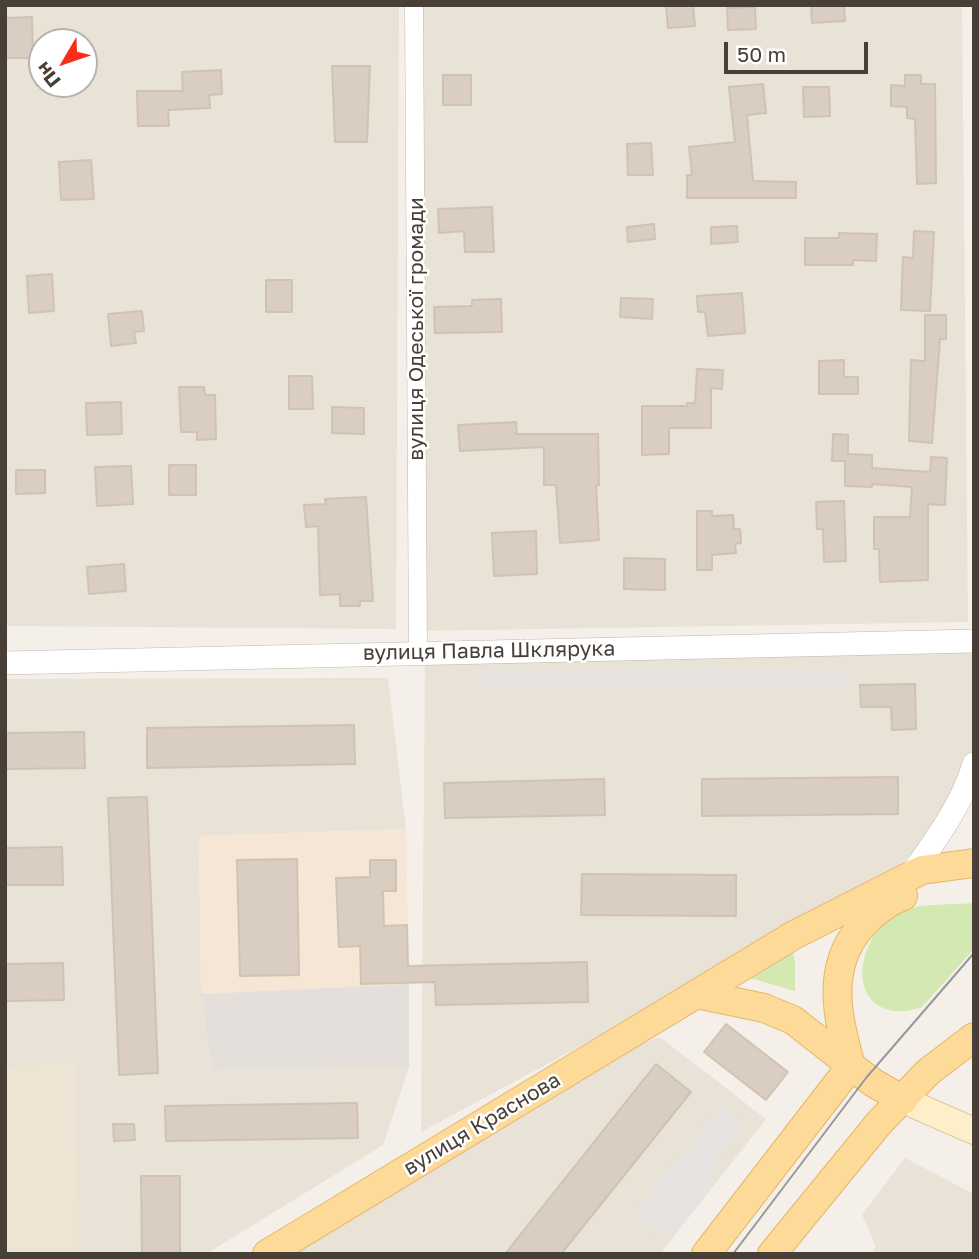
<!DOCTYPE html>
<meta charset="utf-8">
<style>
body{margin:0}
#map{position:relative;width:979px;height:1259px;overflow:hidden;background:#f4f0e9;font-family:"Golos Text",sans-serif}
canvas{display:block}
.frame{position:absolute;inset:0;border:7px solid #484037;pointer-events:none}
.north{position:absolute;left:28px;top:28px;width:70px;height:70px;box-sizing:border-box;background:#fff;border:2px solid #b6b3af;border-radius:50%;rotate:231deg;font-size:19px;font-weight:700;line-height:28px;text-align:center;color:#484037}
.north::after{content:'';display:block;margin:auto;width:24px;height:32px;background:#fa2d1b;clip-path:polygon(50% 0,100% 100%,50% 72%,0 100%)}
.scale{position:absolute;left:724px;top:42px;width:144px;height:32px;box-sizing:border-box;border:4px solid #484037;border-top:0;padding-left:9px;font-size:21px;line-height:24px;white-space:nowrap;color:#484037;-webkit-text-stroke:5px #fff;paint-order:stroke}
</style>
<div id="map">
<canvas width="979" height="1259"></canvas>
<div class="frame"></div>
<div class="north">Пн</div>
<div class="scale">50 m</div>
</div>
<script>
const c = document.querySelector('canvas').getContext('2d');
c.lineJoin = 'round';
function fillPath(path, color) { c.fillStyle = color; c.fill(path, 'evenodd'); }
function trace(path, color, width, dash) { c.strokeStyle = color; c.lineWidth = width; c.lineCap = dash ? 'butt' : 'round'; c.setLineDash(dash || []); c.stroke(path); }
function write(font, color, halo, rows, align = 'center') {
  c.font = font + ' "Golos Text",sans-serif'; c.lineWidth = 5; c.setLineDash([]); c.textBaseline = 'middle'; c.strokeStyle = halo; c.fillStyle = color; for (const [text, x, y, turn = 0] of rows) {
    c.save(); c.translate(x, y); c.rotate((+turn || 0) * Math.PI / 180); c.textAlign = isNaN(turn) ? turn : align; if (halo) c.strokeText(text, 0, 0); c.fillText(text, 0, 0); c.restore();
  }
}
const residential = new Path2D(`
 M5 5H399L396 629 5 626ZM42 42H84V84H42Z
 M417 5H962L968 622 418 631Z
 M974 647V750L964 788 940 827 898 867 844 904 421 1132 425 663Z
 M388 678 406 829 199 836 201 994 212 1070 409 1067 383 1145 206 1254H5V679Z
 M660 1037 766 1119 660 1254H289L631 1048Z
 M905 1158 974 1194V1254H871L876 1247 862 1215Z`);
const commercial = new Path2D(`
 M406 829 409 984 201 994 199 836Z`);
const industrial = new Path2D(`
 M409 984V1067L212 1070 201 994Z`);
const education = new Path2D(`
 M75 1061 79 1251 5 1252V1067Z`);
const green = new Path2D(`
 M974 903V949L921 1008C911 1010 899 1013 889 1010 840 996 867 921 904 910 925 903 952 905 974 903Z
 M790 942 795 962V991L746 977Z`);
const parking = new Path2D(`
 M478 669 848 670V689H478Z
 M721 1107 744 1126 705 1173 716 1182 675 1235 664 1226 657 1234 633 1215Z`);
const building = new Path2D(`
 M666 5H693L695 26 668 28Z
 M811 5H844L845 21 812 23Z
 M755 7 756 29 728 30 727 8Z
 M32 17 33 58H5V18Z
 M332 66H370L367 142H335Z
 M221 70 222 94 209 95 210 108 168 110 169 126H138L137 91H183L182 72Z
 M443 75H471V105H443Z
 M905 75H921V84H935L936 183 917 184 915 119 907 118V107L891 106V85L905 86Z
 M763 84 766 113 747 115 753 181 796 182V198H687V175H692L689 147 735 142 729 87Z
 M803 87H829L830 116 804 117Z
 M651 143 653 175H628L627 144Z
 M91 160 94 199 61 200 59 162Z
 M492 207 494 252H465L464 231 439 233 438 209Z
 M654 224 655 239 628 242 627 227Z
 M737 226 738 242 711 244V227Z
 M914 231 934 232 930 311 901 310 903 257 913 258Z
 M839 233 877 234 876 261 853 260V265H805V238H839Z
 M52 274 54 311 29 313 27 276Z
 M266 280H292V312H266Z
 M742 293 745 333 708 336 705 312H698L697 296Z
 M621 298 653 299 652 319 620 317Z
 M501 299 502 332 435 333 434 307 472 306V300Z
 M142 311 144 331 134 332 136 343 111 346 108 314Z
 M925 315H946V339H940L932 443 909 441 911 360 925 361Z
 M844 360V377H858V394H819V361Z
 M697 369 723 370 722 389 711 388V428H669V454L642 455V406H687V403H695Z
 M289 376H312L313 409H289Z
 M179 387H204L205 395H215L216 439 197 440V432H181Z
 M121 402 122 434 87 435 86 403Z
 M332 407 364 408V434L332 433Z
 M516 422 517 434H598L599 485H596L599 540 560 543 556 485H544V447L460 451 458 425Z
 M833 434 848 435V454L872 455V468L930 472 931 457 947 458 945 505 928 504V580L880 582 879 549H874V517H910L912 487 872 484V487L845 486V461H832Z
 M169 465H196V495H169Z
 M131 466 133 504 97 506 95 467Z
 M16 470H45V493L16 494Z
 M366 497 373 601H360V606H340V594L320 595 318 526 306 527 304 505 326 504 325 499Z
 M844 501 846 561 824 562 823 529H817L816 502Z
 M697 511H712V516L733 515 734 529H740L741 543 735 544 736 553 712 555V570H697Z
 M536 531 537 574 494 576 492 533Z
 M624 558 665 559V590L624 589Z
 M124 564 126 591 89 594 87 567Z
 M915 684 916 729 892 730 891 707H861L860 685Z
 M354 725 355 764 147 768V728Z
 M84 732 85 768 5 769V733Z
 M898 777V814L702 816V779Z
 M604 779 605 815 445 818 444 783Z
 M147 797 158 1073 119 1075 108 798Z
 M62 847 63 885H5V848Z
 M297 859 299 975 240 976 237 860Z
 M370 860H396V891H383L384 926 407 925 408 966 587 962 588 1002 436 1005 435 982 361 984 360 946 339 947 336 878 370 877Z
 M582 874 736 875V916L581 915Z
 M63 963 64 1000 5 1001V964Z
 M726 1024 788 1072 766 1100 704 1052Z
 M656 1064 691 1092 561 1254H505Z
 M357 1103 358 1138 166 1141 165 1106Z
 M113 1124H134L135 1140 114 1141Z
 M141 1176H180V1254H142Z`);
const minor = new Path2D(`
 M414 5 418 652`);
const tertiary = new Path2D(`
 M5 663 974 641
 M908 879C934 842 961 807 974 764`);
const secondary = new Path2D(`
 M903 1100 974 1131`);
const primary = new Path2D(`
 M697 994 764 1008 793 1020 872 1082 903 1100
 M851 1066C838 1019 825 969 860 928 872 914 885 903 903 896
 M267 1254 794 935 922 870 974 863
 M706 1254 851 1066
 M772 1254 879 1123 928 1072 974 1037`);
const tram = new Path2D(`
 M733 1254 866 1078 974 953`);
const streetNames = [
 ["вулиця Одеської громади",416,329,-90],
 ["вулиця Павла Шклярука",489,651,-1],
 ["вулиця Краснова",482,1124,-31]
];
fillPath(residential, '#e8e2d7');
fillPath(commercial, '#f6e6d5');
fillPath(industrial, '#e4dfda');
fillPath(education, '#ede4d3');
fillPath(green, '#d4e8b2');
fillPath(parking, '#e6e3e1');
fillPath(building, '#d9cec1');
trace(building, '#d1c3b1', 2);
trace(minor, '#c0b7ab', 19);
trace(tertiary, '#c0b7ab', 24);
trace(secondary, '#d4c099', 28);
trace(primary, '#e4b667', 30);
trace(minor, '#fff', 18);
trace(tertiary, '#fff', 23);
trace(secondary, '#feeec9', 26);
trace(primary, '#feda99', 28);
trace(tram, '#989898', 2);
write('21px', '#484037', '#fff', streetNames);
</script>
